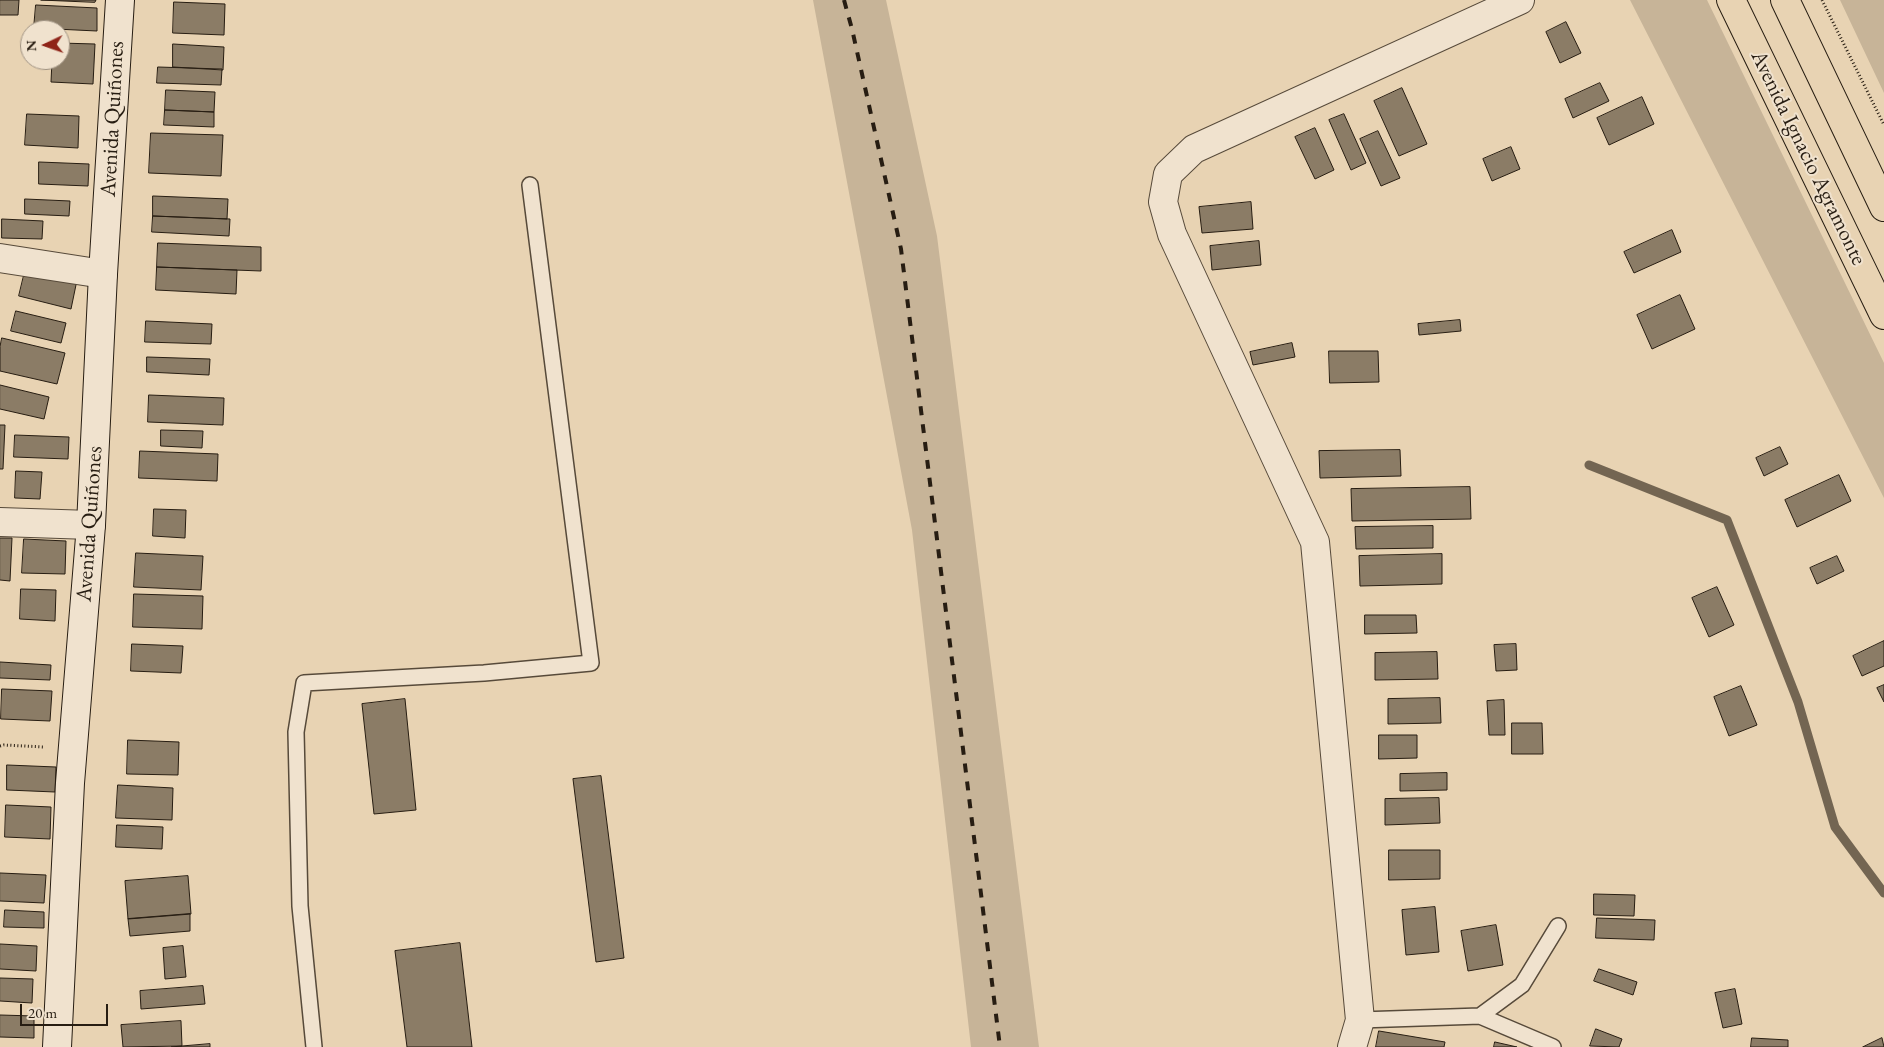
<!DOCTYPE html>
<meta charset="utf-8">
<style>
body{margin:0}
#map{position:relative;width:1884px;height:1047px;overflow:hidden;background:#e8d3b3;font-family:"EB Garamond",serif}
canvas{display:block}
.north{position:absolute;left:20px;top:20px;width:50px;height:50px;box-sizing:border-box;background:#f0e2ce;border:1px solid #a09383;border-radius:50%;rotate:267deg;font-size:14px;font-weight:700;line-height:20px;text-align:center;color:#271d12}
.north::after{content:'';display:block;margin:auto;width:18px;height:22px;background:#8f2418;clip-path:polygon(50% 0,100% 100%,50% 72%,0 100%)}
.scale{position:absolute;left:20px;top:1004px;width:88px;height:22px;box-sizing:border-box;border:2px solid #271d12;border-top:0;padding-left:6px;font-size:15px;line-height:18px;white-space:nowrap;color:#271d12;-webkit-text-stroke:4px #f0e2ce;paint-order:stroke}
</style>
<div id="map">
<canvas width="1884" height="1047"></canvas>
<div class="north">N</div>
<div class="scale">20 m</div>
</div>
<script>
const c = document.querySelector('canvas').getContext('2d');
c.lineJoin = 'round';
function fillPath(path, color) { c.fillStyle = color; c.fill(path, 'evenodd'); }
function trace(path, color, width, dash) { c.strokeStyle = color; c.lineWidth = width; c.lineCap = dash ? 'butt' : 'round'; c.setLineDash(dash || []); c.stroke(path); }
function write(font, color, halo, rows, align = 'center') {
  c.font = font + ' "EB Garamond",serif'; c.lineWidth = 4; c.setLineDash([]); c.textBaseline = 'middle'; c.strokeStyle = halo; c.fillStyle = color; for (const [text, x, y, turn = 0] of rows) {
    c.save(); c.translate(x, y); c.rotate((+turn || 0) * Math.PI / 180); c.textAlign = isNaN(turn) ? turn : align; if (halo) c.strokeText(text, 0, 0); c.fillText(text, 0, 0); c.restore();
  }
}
const green = new Path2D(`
 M813 0H886L937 236 1039 1047H971L912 530Z
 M1630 0H1707L1884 363V498Z
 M1840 0H1884V93Z`);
const stream = new Path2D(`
 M1589 465 1727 520 1798 702 1835 827 1884 893`);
const building = new Path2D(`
 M0 0H19L18 15H0Z
 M41 0H96L95 2Z
 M174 2 225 4 224 35 173 33Z
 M36 5 97 8V31L34 28Z
 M1566 22 1581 53 1560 63 1546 32Z
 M60 43 95 44 93 84 51 82 52 60H60Z
 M173 44 224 47 223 70 173 67Z
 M158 67 222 69 221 85 157 83Z
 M1600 83 1609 101 1573 118 1565 99Z
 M1402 88 1427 144 1399 156 1374 101Z
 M166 90 215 92 214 112 165 110Z
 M1642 97 1654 124 1609 145 1597 118Z
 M165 110 214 112V127L164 125Z
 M27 114 79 116 78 148 25 145Z
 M1344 114 1366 163 1351 170 1329 120Z
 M1315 128 1334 170 1315 179 1295 137Z
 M1378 131 1400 178 1381 186 1360 139Z
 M151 133 223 135 221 176 149 173Z
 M1511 147 1520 169 1492 181 1483 159Z
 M39 162 89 164 88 186 39 184Z
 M153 196 228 199 227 219 153 216Z
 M25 199 70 201 69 216 25 214Z
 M1251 202 1253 229 1202 233 1199 207Z
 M153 216 230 219 229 236 152 232Z
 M2 219 43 221 42 239 2 238Z
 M1672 230 1681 252 1634 273 1624 252Z
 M1259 241 1261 265 1212 270 1210 246Z
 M158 243 261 247V271L157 267Z
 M26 267 77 280 71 309 19 296Z
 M157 267 237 270 236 294 156 290Z
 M1680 295 1695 329 1652 349 1637 315Z
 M16 311 66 323 61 343 11 331Z
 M1460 320 1461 331 1419 335 1418 324Z
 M146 321 212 324 211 344 145 342Z
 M2 338 65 353 57 384 0 371V347Z
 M1292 343 1295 357 1253 365 1250 352Z
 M1329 351H1378L1379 382 1330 383Z
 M147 357 210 359 209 375 147 372Z
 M0 385 49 397 44 419 0 409Z
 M149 395 224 398 223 425 148 422Z
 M0 425H5L3 469H0Z
 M161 430 203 431 202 448 161 446Z
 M15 435 69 437 68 459 14 457Z
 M1780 447 1788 464 1764 476 1756 458Z
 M1400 450 1401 476 1320 478 1319 451Z
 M140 451 218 454 217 481 139 478Z
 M16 471 42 472 40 499 15 498Z
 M1839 475 1851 501 1797 527 1785 500Z
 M1470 487 1471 519 1352 521 1351 489Z
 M154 509 186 510 185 538 153 536Z
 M1433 526V548L1356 549 1355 527Z
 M0 538H12L10 581 0 580Z
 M24 539 66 541 65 574 22 573Z
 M136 553 203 556 201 590 134 587Z
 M1442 554V584L1360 586 1359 556Z
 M1837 556 1844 571 1817 584 1810 568Z
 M1717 587 1734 625 1709 637 1692 598Z
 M21 589 56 590 55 621 20 619Z
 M134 594 203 596 202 629 133 627Z
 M1365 615H1416L1417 633 1365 634Z
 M1884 641V666L1862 676 1853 656Z
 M132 644 183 646 181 673 131 671Z
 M1516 644 1517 670 1496 671 1494 645Z
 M1437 652 1438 679 1375 680V653Z
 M0 662 51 665 50 680 0 678Z
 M1884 685V702L1877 688Z
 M1741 686 1757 725 1729 736 1714 697Z
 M2 689 52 691 50 721 1 719Z
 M1440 698 1441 723 1388 724V699Z
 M405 699 416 810 374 814 362 704Z
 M1504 700 1505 735H1489L1487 701Z
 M1512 723H1542L1543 754H1512Z
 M1379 735H1417V758L1379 759Z
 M128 740 179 742 178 775 127 774Z
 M7 765 56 767 55 792 7 790Z
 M1447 773V790L1400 791V774Z
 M601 776 624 958 596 962 573 779Z
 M118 785 173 788 172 820 116 818Z
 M1439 798 1440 823 1385 825V799Z
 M6 805 51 807 50 839 5 837Z
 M117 825 163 827 162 849 116 847Z
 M1389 850H1440V879L1389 880Z
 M0 873 46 875 44 903 0 901Z
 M188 876 191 914 128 919 125 881Z
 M1594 894 1635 895 1634 916 1594 915Z
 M1435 907 1439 952 1406 955 1402 910Z
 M5 910 44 912V928L4 927Z
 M190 914V931L130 936 128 919Z
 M1597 918 1655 920 1654 940 1596 938Z
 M1496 925 1503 965 1468 971 1461 931Z
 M460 943 472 1047H407L395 951Z
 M0 944 37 946 36 971 0 969Z
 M183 946 186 977 165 979 163 948Z
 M1599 969 1637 982 1633 995 1594 981Z
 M0 978 33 979 32 1003 0 1001Z
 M203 986 205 1004 141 1009 140 991Z
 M1735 989 1742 1024 1723 1028 1715 993Z
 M0 1015 34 1016V1038L0 1037Z
 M181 1021 182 1046 123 1047 121 1025Z
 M1596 1029 1622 1039 1619 1047 1590 1046Z
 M1379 1031 1445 1042 1444 1047H1376Z
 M1752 1038 1788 1040V1047H1751Z
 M1882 1038 1884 1047H1863Z
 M1495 1042 1517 1047H1494Z
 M210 1044V1047H171L182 1046Z`);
const path = new Path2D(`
 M1822 0 1884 125
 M0 746 4 745 44 747`);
const lane = new Path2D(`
 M1480 1016 1522 985 1558 926
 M1360 1020 1480 1016 1553 1047
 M314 1047 300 906 296 732 304 683 484 673 591 663 530 185`);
const street = new Path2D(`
 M0 258 103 274
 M0 522 91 525
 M1352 1047 1360 1020 1315 542 1172 234 1163 202 1168 174 1194 149 1520 0`);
const secondary = new Path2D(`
 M57 1047 70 783 91 525 103 274 120 0`);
const primary = new Path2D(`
 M1731 0 1884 315
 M1785 0 1884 207`);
const rail = new Path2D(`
 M844 0 852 29 901 249 1000 1047`);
const streetNames = [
 ["Avenida Quiñones",113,119,-87],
 ["Avenida Ignacio Agramonte",1808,158,64],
 ["Avenida Quiñones",90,524,-86]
];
fillPath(green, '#c7b498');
trace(stream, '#736552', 9);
fillPath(building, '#8b7c66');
trace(building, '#271d12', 1);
trace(lane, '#574a3a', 18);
trace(street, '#574a3a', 30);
trace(secondary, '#271d12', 30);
trace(primary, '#271d12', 30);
trace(path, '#271d12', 3, [1, 2.5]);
trace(lane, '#f0e2ce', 15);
trace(street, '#f0e2ce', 28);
trace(secondary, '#f0e2ce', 28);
trace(primary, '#e8d3b3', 28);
trace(rail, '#271d12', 4, [9, 9]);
write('22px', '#271d12', '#f0e2ce', streetNames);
</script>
